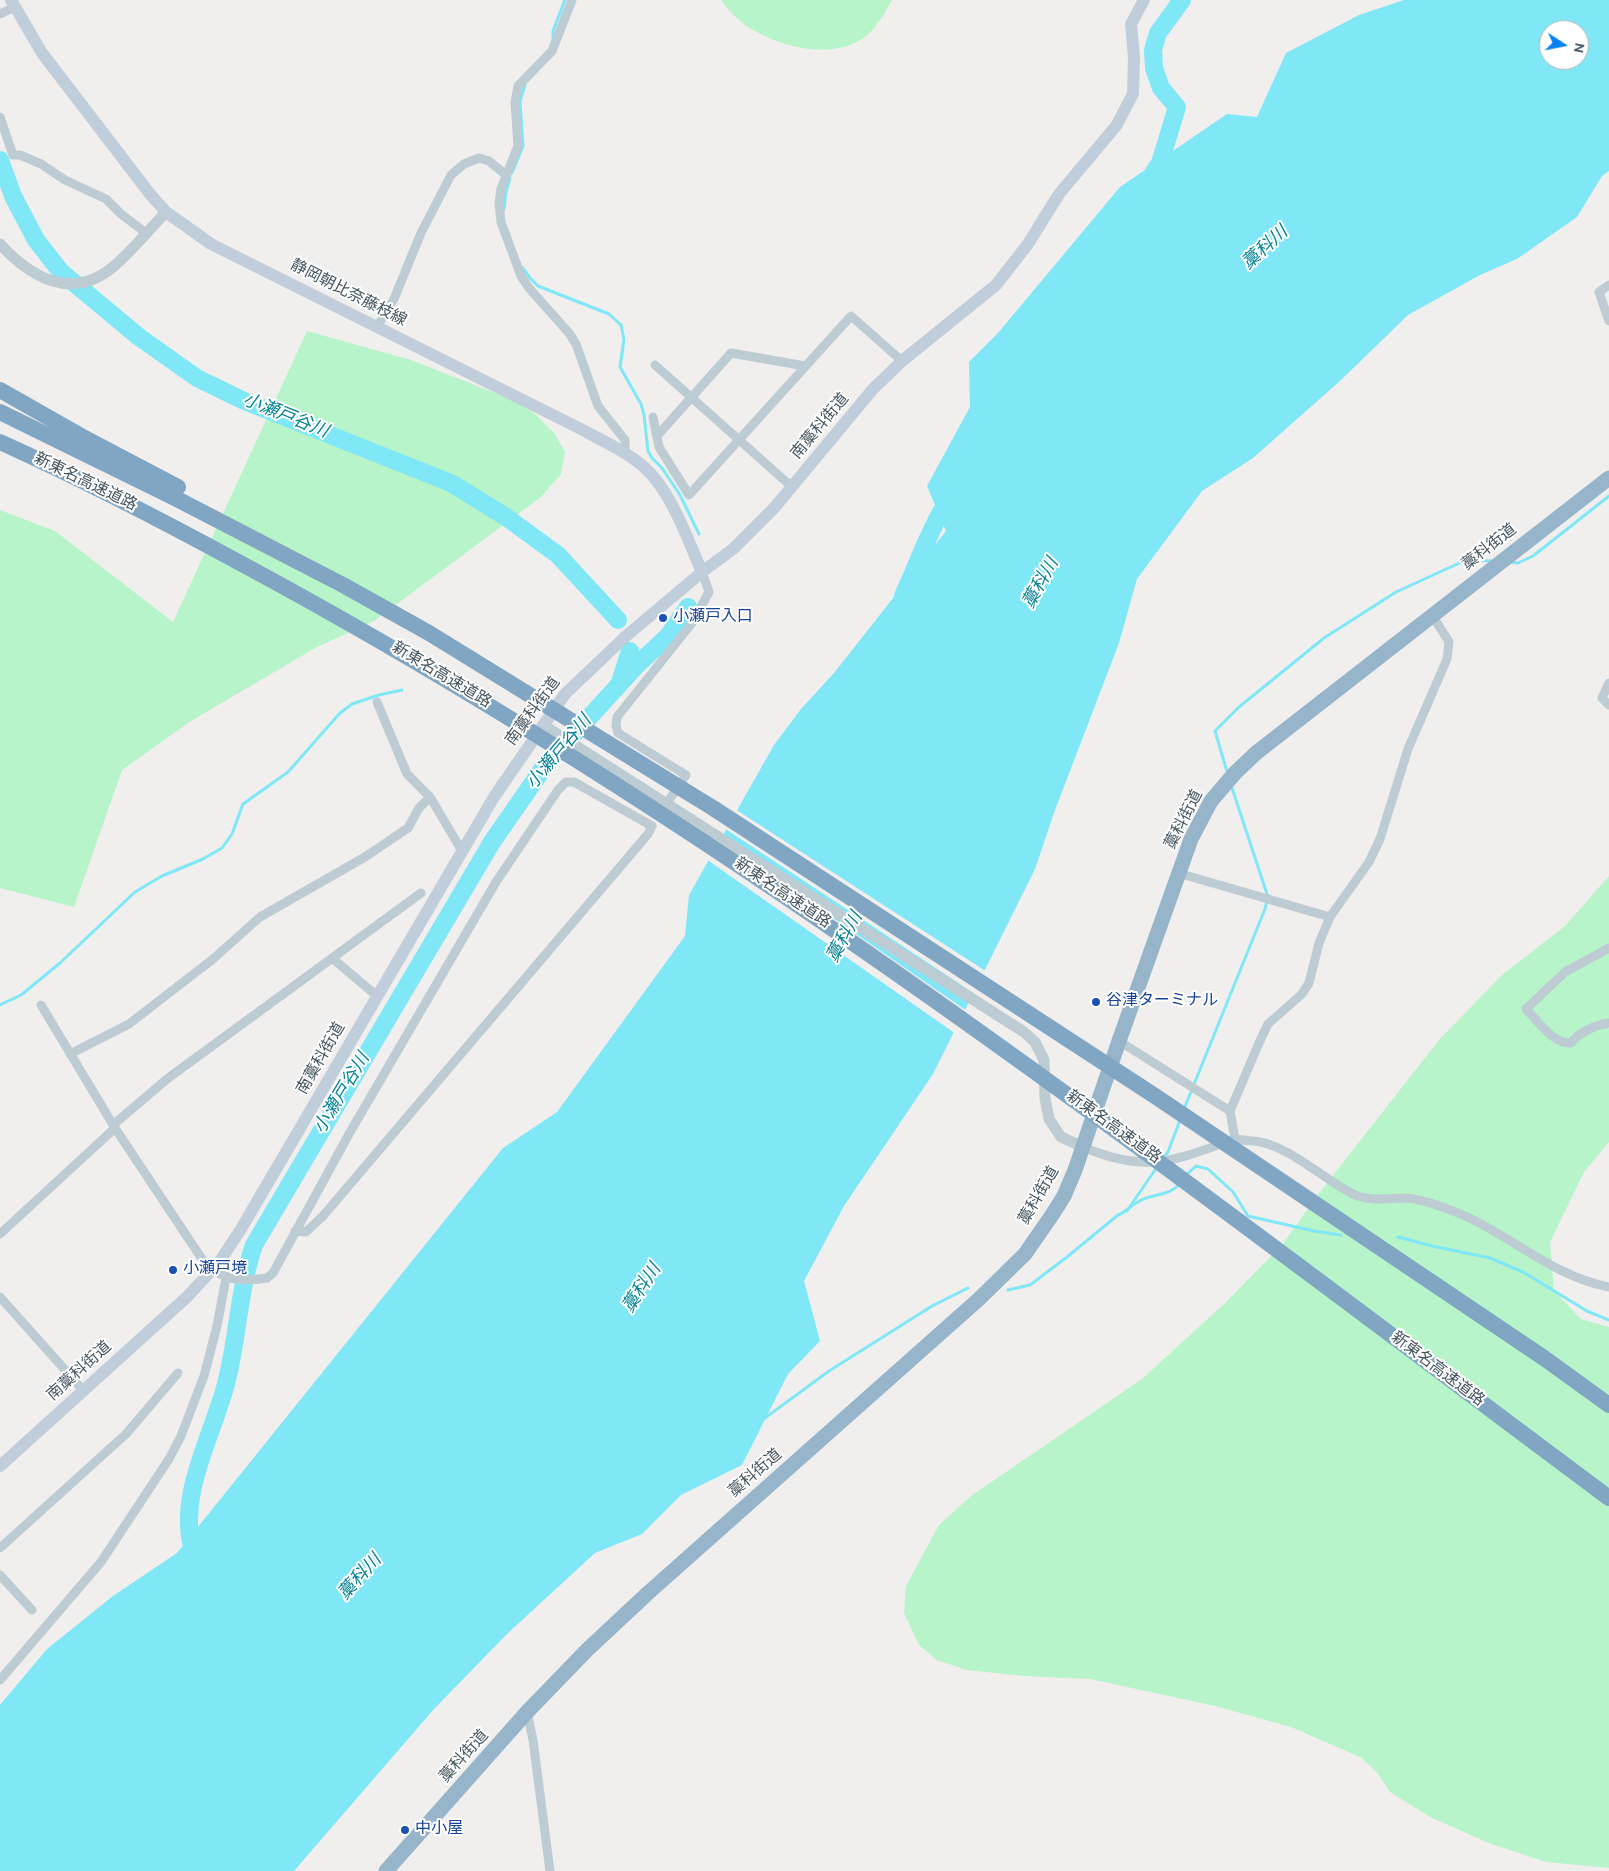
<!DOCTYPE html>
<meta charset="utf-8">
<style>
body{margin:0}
#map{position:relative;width:1609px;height:1871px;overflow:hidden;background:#f1eeee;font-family:Overpass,sans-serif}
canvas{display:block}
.north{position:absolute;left:1539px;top:20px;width:50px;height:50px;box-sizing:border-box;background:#fff;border:1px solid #b4bbbf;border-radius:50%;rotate:101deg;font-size:14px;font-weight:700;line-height:20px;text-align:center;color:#44545e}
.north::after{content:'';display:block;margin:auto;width:18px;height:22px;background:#0481f5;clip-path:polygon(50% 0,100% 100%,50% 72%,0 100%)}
</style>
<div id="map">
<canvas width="1609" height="1871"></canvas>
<div class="north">N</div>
</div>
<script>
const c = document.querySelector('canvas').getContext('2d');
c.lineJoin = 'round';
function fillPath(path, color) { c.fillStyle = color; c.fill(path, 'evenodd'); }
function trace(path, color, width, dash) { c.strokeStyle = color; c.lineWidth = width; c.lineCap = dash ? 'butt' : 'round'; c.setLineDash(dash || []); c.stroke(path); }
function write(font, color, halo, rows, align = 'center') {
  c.font = font + ' Overpass,"Noto Sans JP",sans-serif'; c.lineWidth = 4; c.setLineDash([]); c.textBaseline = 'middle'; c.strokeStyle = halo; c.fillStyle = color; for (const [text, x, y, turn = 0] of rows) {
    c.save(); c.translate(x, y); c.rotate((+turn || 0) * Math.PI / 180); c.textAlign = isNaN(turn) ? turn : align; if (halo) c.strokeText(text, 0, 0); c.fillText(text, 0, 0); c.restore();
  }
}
const green = new Path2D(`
 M721 0H892C883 16 873 35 855 43 824 57 783 47 755 31 742 25 729 11 721 0Z
 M307 331 411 360 513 400 533 412 554 433 565 452 561 474 541 497 374 621 317 647 191 721 122 770 74 907 0 888V510L55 531 173 622Z
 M1609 876V1142L1584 1172 1550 1242 1554 1291 1581 1319 1609 1327V1868L1546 1862 1491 1844 1430 1817 1390 1792 1376 1771 1360 1757 1291 1727 1215 1706 1090 1679 1024 1676 967 1670 937 1660 919 1645 904 1613 906 1586 939 1525 971 1496 1142 1379 1224 1304 1282 1245 1320 1192 1439 1040 1502 975 1565 926Z`);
const water = new Path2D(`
 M1404 0H1609V171L1602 176 1577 217 1517 259 1480 275 1408 315 1340 381 1253 458 1202 491 1137 579 1119 643 1055 810 1035 869 933 1074 844 1206 804 1281 820 1341 788 1374 742 1465 681 1495 642 1534 595 1553 508 1633 434 1709 294 1871H0V1705L47 1649 113 1596 177 1553 503 1148 557 1112 685 936 689 895 774 745 801 709 834 673 946 531 927 486 970 407 969 362 998 333 1120 187 1227 114 1257 117 1286 53 1359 15ZM1549 30H1579V60H1549Z`);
const pier = new Path2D(`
 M735 809 987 972 975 994 724 828Z
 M718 838 967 1011 956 1034 706 859Z`);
const stream = new Path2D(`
 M553 38V31L565 0
 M512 173 523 146 520 101 525 85
 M504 209 506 192 510 178
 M522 267 530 278 538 286 609 314 621 325 624 339 620 367 641 404 644 415 648 451 652 458 662 468 680 495 699 534
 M1509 562 1518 563 1533 556 1609 496
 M1228 775 1215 731 1239 707 1324 638 1396 592 1466 560 1493 561
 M0 1005 21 995 60 963 135 892 162 876 203 859 222 848 232 834 243 804 288 772 340 713 352 704 379 695 402 690
 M1184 1109 1265 909 1268 897 1231 785
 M1162 1160 1168 1152 1180 1120
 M1185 1176 1196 1166 1208 1169 1233 1192 1248 1216 1314 1231 1341 1235
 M1127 1211 1157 1167
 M1398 1237 1432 1246 1490 1258 1523 1272 1587 1311 1609 1320
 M1008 1290 1030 1285 1067 1257 1118 1215C1126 1212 1130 1206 1138 1202 1151 1193 1170 1197 1180 1183
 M765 1418 829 1371 932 1306 968 1288`);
const river = new Path2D(`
 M0 160 13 196 36 240 61 272 139 337 197 378 242 400 451 483 506 517 558 555 618 620
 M1150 178 1160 163 1177 107 1161 88 1154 68 1153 50 1158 33 1182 0
 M903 596C919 561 930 528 951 495
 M621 679 630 651
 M194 1553C175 1497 214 1434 227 1380 238 1335 239 1289 254 1245L492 842 544 767 637 665 668 636 688 607`);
const minor = new Path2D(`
 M572 0 552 51 518 86 515 102 518 146 501 189 499 203 501 222 521 276 529 288 569 333 576 344 598 406 625 440V453
 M0 14 15 7
 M0 117 13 155H20L41 164 65 180 106 199 121 214 146 233
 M1609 285 1599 292 1609 321
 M377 327 394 299 421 233 451 175 464 164 479 158 489 161 506 175
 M655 365 792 487
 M653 417 659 447 689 495 851 316 902 361
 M657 436 731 353 805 366
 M1609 683 1602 698 1609 705
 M377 702 407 774 430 797 462 851
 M663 809 686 775 618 733 616 726 617 717 692 623 709 592 702 572
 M1178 873 1330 917
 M1609 948 1565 972 1526 1009C1538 1021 1553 1044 1571 1043 1579 1032 1596 1025 1609 1023
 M332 958 377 996
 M41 1005 115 1128 204 1262C223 1281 242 1282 267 1278L273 1273 349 1134 496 882 558 790 566 782H574L652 826 648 834 323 1216 306 1232 295 1231
 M1119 1041 1230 1111
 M70 1054 129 1024 213 959 260 917 365 857 408 828 419 808 430 797
 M113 1125 167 1079 421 893
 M1235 1139C1245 1141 1258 1140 1268 1144 1300 1155 1324 1179 1353 1194 1370 1202 1388 1198 1406 1198 1417 1199 1432 1203 1442 1207 1502 1226 1546 1275 1609 1287
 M1083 1147C1147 1174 1173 1161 1235 1139L1230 1111 1259 1043 1268 1024 1302 994 1309 983 1319 943 1330 917 1369 862 1380 839 1408 749 1447 659 1449 642 1432 615
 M0 1234 115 1128
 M0 1297 83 1390
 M0 1548 126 1434 178 1373
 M0 1575 32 1610
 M0 1680 101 1562 169 1459 181 1436 204 1376 217 1326 226 1278
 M527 1712 533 1740 550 1871`);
const tertiary = new Path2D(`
 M0 244C31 278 72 301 113 267 132 251 149 230 166 212
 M543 725 1024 1032 1035 1042 1044 1060 1045 1098 1049 1119 1061 1137 1083 1147`);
const secondary = new Path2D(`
 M11 0 42 53 150 194 166 212 211 244 579 428C601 440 626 451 645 468 671 491 688 540 702 572
 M0 1466 188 1296 220 1261 241 1229 494 797 565 694 625 637 702 572 733 549 775 507 873 389 902 361 996 285 1028 244 1059 194 1116 126 1133 94 1134 57 1131 24 1144 0`);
const trunk = new Path2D(`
 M386 1871 527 1712 587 1650 648 1593 979 1299 1025 1254 1052 1215 1064 1196 1075 1170 1119 1041 1191 839 1211 801 1235 773 1256 753 1609 478`);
const motorway = new Path2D(`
 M0 390 81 436 178 487
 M0 412 173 497 343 585 429 633 713 808 1155 1096 1544 1358 1609 1405
 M0 442C82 479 163 521 242 564 730 826 1166 1168 1609 1498`);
const markers = [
 [663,618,5,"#1a4fb4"],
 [1096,1002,5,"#1a4fb4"],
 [173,1270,5,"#1a4fb4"],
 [405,1830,5,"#1a4fb4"]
];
const streetNames = [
 ["静岡朝比奈藤枝線",348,294,27],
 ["南藁科街道",821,427,-50],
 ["新東名高速道路",85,483,26],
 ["藁科街道",1490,548,-38],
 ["新東名高速道路",441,676,31],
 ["南藁科街道",534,712,-54],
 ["藁科街道",1185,820,-63],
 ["新東名高速道路",782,894,34],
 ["南藁科街道",322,1059,-60],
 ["新東名高速道路",1113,1128,36],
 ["藁科街道",1040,1196,-60],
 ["新東名高速道路",1437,1370,37],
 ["南藁科街道",80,1372,-42],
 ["藁科街道",756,1474,-41],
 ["藁科街道",465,1757,-48]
];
const transitNames = [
 ["小瀬戸入口",673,618],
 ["谷津ターミナル",1106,1002],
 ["小瀬戸境",183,1270],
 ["中小屋",415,1830]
];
const waterNames = [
 ["藁科川",1266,249,-42],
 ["小瀬戸谷川",285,417,22],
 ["藁科川",1042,584,-61],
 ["小瀬戸谷川",560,753,-50],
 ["藁科川",846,938,-61],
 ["小瀬戸谷川",343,1094,-59],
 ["藁科川",643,1289,-57],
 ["藁科川",361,1578,-48]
];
fillPath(green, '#b7f4ca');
fillPath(water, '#7fe7f6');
fillPath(pier, '#f1eeee');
trace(stream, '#7fe7f6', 3);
trace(river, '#7fe7f6', 18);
trace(minor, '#bdcbd2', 9);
trace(tertiary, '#bdcbd2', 11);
trace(secondary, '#bfceda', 12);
trace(trunk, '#96b4ca', 15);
trace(motorway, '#80a6c3', 16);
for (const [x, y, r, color] of markers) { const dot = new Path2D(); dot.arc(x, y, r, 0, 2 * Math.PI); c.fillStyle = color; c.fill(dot); trace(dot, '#fff', 2); }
write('16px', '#44545e', '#fff', streetNames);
write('16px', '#164399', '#fff', transitNames, 'left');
write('italic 18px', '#038294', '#fff', waterNames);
</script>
